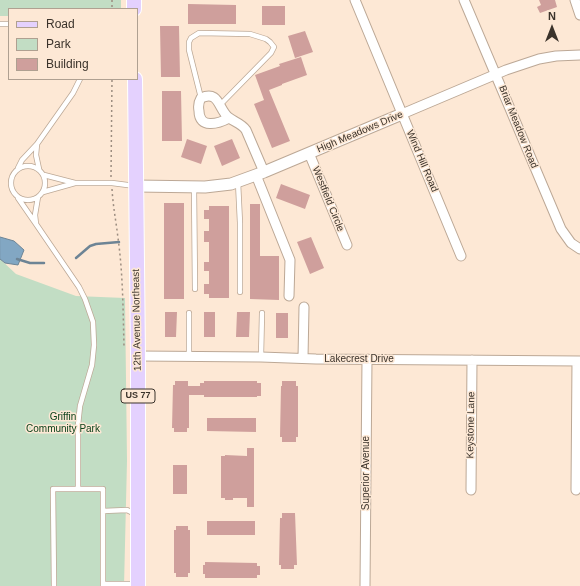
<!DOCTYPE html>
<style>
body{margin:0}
#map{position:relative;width:580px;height:586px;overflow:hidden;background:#fde8d5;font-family:Helvetica,sans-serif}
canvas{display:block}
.legend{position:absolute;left:8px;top:8px;width:130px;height:72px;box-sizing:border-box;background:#fde8d5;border:1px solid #afa091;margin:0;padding:5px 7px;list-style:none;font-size:12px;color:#3b332b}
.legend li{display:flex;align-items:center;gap:8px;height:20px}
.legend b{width:20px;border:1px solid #afa091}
.north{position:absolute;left:532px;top:8px;width:40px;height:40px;-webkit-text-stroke:3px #fde8d5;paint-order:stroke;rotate:0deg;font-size:11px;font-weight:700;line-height:16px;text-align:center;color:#3b332b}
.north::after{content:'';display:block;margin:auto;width:14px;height:18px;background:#3b332b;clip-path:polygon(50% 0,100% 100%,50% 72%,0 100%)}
</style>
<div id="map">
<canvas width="580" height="586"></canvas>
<ul class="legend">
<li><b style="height:5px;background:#e4d1fe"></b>Road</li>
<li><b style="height:11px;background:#c2ddc4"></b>Park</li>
<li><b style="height:11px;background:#cf9f9c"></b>Building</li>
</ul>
<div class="north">N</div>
</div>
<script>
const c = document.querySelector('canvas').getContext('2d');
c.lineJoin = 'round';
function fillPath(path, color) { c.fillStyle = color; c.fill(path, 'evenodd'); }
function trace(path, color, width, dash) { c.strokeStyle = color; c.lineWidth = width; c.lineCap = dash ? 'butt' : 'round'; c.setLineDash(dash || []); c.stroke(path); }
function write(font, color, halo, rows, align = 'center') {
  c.font = font + ' Helvetica,sans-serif'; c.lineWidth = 3; c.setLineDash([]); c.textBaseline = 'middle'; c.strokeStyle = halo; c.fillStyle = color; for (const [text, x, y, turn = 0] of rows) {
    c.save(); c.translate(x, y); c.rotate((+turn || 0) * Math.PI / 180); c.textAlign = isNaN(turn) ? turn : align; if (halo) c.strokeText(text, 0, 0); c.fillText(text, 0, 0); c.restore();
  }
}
const green = new Path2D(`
 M0 0H121V9H9V16H0Z
 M0 259 16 274 76 296 125 298 127 461 124 586H0Z`);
const water = new Path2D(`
 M0 237 14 241 24 250 18 265 5 263 0 259Z`);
const stream = new Path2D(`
 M76 258 90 246 96 244 119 242
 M17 259 30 263H44`);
const building = new Path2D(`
 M539 0H555L557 7 540 13 537 7 541 5Z
 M188 4 236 5V24H188Z
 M262 6H285V25H262Z
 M160 26H179L180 77H161Z
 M305 31 313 52 295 58 288 36Z
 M301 57 307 75 282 84V85L269 90 290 141 272 148 254 104 264 100 255 75 280 66 279 64Z
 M162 91H181L182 141H162Z
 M187 139 207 146 201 164 181 157Z
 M232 139 240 158 222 166 214 146Z
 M281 184 310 195 305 209 276 198Z
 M164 203H184V299H164Z
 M250 204H260V256H279V300L250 299Z
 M209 206H229V298H209V294H204V284H209V271H204V262H209V242H204V231H209V219H204V210H209Z
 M311 237 324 268 310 274 297 242Z
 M165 312H177L176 337H165Z
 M204 312H215V337H204Z
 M237 312H250L249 337H236Z
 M276 313H288V338H276Z
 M175 381H188V386H200V383H204V381H257V383H261V396H257V397H204V395H189V428H187V432H174V428H172L173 385H175Z
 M282 381H296V386H298V437H296V442H282V437H280L281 386H282Z
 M207 418H256V432L207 431Z
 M247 448H254V507H247V498H233V500H225V498H221V456H225V455L247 456Z
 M173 465H187V494H173Z
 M282 513H295L297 565H294V569H281V565H279L280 518H282Z
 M207 521H255V535H207Z
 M176 526H188V530H190V573H188V577H176V573H174V530H176Z
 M205 562 257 563V566H260V575H257V578H205V574H203V565H205Z`);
const path = new Path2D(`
 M112 0V9
 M111 177 112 79
 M112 189C113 206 116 221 118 238 123 274 123 310 124 346`);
const service = new Path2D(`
 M0 24H9
 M201 98 189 50V42L191 38 199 33 250 34 266 39 270 42 274 47 271 53 220 105
 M37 144 73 93 80 79
 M11 183a17 17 0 1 1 34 0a17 17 0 1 1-34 0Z
 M18 168 22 160 37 144 36 155 39 169
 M238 182 240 223V292
 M75 183H112L135 186
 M194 187 195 289
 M43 192 75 183 44 175
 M18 198 36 224 35 215 38 197
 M36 224 79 287 85 299 93 322 94 345 92 365 80 406 78 425V489
 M189 313V357
 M261 357 262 313
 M103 511 127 510 137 515
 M103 584H136
 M54 586 53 489H103V586`);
const minor = new Path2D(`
 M355 0 461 256
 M464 0 561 229 571 243 580 249
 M575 0 580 15
 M402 114 506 70 539 59 556 56 580 55
 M229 118C218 124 199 129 199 111 198 106 198 103 201 98 219 90 218 108 228 117 234 122 241 123 246 130L264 172
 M309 153 347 245
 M256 175 290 260 289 296
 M138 356 261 357 316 359 580 361
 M303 358 304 307
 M471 490 472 360
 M576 490 577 361
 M365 586 367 359`);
const tertiary = new Path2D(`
 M136 186 205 187 231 184 264 172 402 114`);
const primary = new Path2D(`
 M134 0V9
 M135 79 138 356V586`);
const shields = [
 [138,396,34]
];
const shieldNames = [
 ["US 77",138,396]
];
const streetNames = [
 ["Briar Meadow Road",518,127,68],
 ["High Meadows Drive",360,132,-23],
 ["Wind Hill Road",422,161,67],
 ["Westfield Circle",328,199,68],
 ["12th Avenue Northeast",137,320,-91],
 ["Lakecrest Drive",359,359],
 ["Keystone Lane",471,425,-89],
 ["Superior Avenue",366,473,-90]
];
const parkNames = [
 ["Griffin",63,417],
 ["Community Park",63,429]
];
fillPath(green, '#c2ddc4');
fillPath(water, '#82a7c3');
trace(water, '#6d8495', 1);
trace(stream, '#6d8495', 2.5);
fillPath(building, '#cf9f9c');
trace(service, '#bca896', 6);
trace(minor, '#bca896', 11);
trace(tertiary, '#bca896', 13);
trace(primary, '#fff', 16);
trace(path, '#9c8d80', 1.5, [2, 3]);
trace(service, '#fff', 4.5);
trace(minor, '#fff', 9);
trace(tertiary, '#fff', 11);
trace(primary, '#e4d1fe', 14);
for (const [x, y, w] of shields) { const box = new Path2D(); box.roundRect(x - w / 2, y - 7, w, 14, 3); c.fillStyle = '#fde8d5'; c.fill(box); trace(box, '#3b332b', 1); }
write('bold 9px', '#3b332b', null, shieldNames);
write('10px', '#3b332b', '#fde8d5', streetNames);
write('10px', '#0b421a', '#fde8d5', parkNames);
</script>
